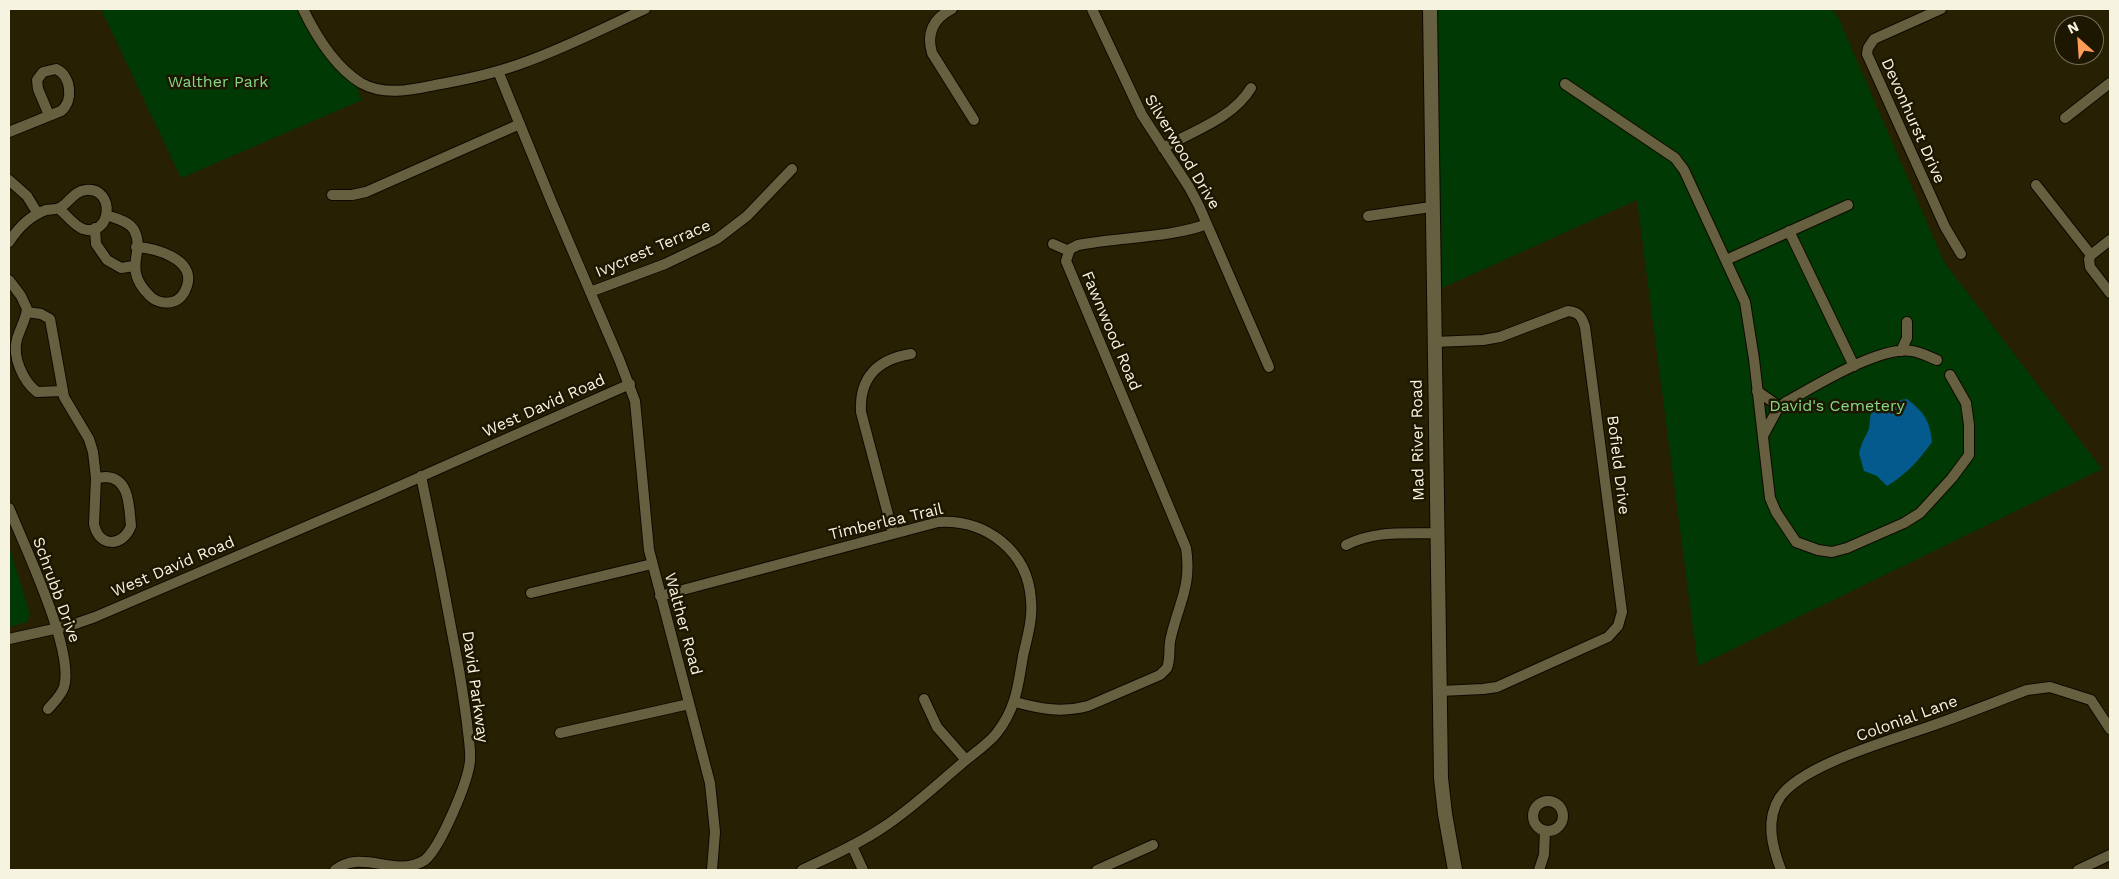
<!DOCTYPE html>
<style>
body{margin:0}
#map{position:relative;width:2119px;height:879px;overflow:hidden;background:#272002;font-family:"Work Sans",sans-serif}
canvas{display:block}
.frame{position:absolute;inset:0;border:10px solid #f7f3e1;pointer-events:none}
.north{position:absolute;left:2054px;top:15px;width:50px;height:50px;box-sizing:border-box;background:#1d1600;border:1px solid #746e5a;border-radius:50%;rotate:334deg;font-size:14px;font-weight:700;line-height:20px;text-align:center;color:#f7f3e1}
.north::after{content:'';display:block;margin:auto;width:18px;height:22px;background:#fe9c58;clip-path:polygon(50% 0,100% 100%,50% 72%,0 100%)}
</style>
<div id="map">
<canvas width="2119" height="879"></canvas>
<div class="frame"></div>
<div class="north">N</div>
</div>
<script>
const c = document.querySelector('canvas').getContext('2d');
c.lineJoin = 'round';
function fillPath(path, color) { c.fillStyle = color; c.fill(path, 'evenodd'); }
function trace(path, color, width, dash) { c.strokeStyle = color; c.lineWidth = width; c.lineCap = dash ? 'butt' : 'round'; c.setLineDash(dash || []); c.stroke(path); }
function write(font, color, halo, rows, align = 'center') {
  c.font = font + ' "Work Sans",sans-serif'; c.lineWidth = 5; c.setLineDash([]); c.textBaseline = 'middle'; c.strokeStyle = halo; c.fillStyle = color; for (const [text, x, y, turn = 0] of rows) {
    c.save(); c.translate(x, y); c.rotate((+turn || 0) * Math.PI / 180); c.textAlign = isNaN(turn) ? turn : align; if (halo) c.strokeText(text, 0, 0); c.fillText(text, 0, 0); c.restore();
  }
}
const green = new Path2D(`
 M101 9H298L320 49 339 71 354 82 362 100 181 178Z
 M1430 9H1832L1839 19 1944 262 2102 469 1698 666 1637 200 1433 292Z
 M9 546 30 614 27 622 9 627Z`);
const water = new Path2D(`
 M1907 399C1924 412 1930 421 1932 442 1919 460 1907 474 1887 486L1877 476 1864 471 1859 453 1862 443 1869 429 1871 412C1884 408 1894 400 1907 399Z`);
const street = new Path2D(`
 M303 9C316 36 335 67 361 83 384 96 411 90 435 85 464 80 492 74 520 64 563 49 604 28 645 9
 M952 9C934 18 926 32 932 53L974 120
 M1092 9 1142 115 1189 187 1199 206 1269 367
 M1941 9 1874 39 1868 48 1867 54 1945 227 1961 254
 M498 71 552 203 619 359 635 401 649 550 710 783 715 832 712 870
 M1565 84 1675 158 1684 170 1745 302 1754 359 1770 498 1776 512 1796 542 1818 550 1832 552 1847 548 1904 523 1920 513 1952 478 1969 455V425L1966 403 1950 375
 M2065 118 2110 83
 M9 132 61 111C74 101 71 75 56 69L43 72 37 80 38 89 49 115
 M1163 148C1193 131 1233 118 1251 88
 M9 180 27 196 38 214
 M2036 185 2091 255
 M332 195H352L366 192 520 124
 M107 215C116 219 129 221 134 230 146 252 122 267 148 294 154 301 163 304 172 302 180 300 185 293 187 286 196 259 155 248 136 247
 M1368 216 1431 207
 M95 228 96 244 107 260 121 268 134 266
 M1789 231 1854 366
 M9 242C18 228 29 216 46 210 51 209 57 210 61 207 70 202 74 191 86 190 116 187 112 238 83 229 73 225 67 215 59 209
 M1053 244 1069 251
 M2091 255 2089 259 2090 267 2110 293
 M2091 255 2110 240
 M1726 260 1848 205
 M9 280 21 296 27 309C26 319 20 329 17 339 12 357 23 381 37 392L62 391
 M590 292 665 264 717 239 747 216 792 169
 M27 312 41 314 50 319 64 397 89 439 93 452 96 478
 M1434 342 1483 340 1500 337 1568 311C1579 312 1582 317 1585 327L1622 612 1618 626 1608 637 1497 687 1483 689 1440 691
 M1901 351 1907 338V322
 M1757 391 1780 407
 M1763 436 1777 410 1786 402C1814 387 1880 345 1912 351 1920 352 1929 357 1937 360
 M106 477C130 478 129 507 131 526 123 547 99 548 94 524L96 478Z
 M9 508C24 545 75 651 64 687 61 696 54 702 48 709
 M893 533 861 412C859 377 878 359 911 354
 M1346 545C1376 530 1404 534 1437 533
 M531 593 652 564
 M660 596 938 522C986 519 1028 551 1031 600 1033 619 1027 638 1023 656 1018 686 1016 709 996 734 986 746 971 755 959 766 934 787 910 810 882 828 857 845 829 857 802 870
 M9 639 72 625 95 617 375 497 630 384
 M924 699 937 727 966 760
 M1015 702C1041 709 1062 713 1088 706L1160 675 1167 668C1171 658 1168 647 1171 637 1179 602 1192 586 1186 548L1066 261 1070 249 1078 245C1118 237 1171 238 1207 224
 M560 733 689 704
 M1533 816a15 15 0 1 1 30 0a15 15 0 1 1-30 0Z
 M852 846 863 870
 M335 870C363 848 396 879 425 860 441 846 468 782 470 761 471 748 468 735 467 723 464 701 461 680 457 659 446 598 434 537 421 476
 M1097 870 1153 845
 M1539 870 1544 855 1545 831
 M1781 870C1772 846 1765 820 1780 797 1803 764 1892 740 1931 726 1963 715 1995 702 2027 690L2050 687 2091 700 2110 729
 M2078 870 2110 855`);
const secondary = new Path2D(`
 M1430 9 1441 778 1445 814 1455 870`);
const parkNames = [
 ["Walther Park",218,82],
 ["David's Cemetery",1837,406]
];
const streetNames = [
 ["Devonhurst Drive",1913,121,66],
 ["Silverwood Drive",1182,152,59],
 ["Ivycrest Terrace",653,249,-23],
 ["Fawnwood Road",1111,331,67],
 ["West David Road",544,406,-24],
 ["Mad River Road",1418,440,-91],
 ["Bofield Drive",1618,465,83],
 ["Timberlea Trail",886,522,-13],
 ["West David Road",173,567,-23],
 ["Schrubb Drive",56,590,70],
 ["Walther Road",683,624,75],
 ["David Parkway",475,687,82],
 ["Colonial Lane",1907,719,-20]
];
fillPath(green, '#003904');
fillPath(water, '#055a8d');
trace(street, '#0e0900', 12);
trace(secondary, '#0e0900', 16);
trace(street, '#676040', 10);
trace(secondary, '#676040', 14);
write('16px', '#85d685', '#1d1600', parkNames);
write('16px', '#f7f3e1', '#1d1600', streetNames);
</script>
